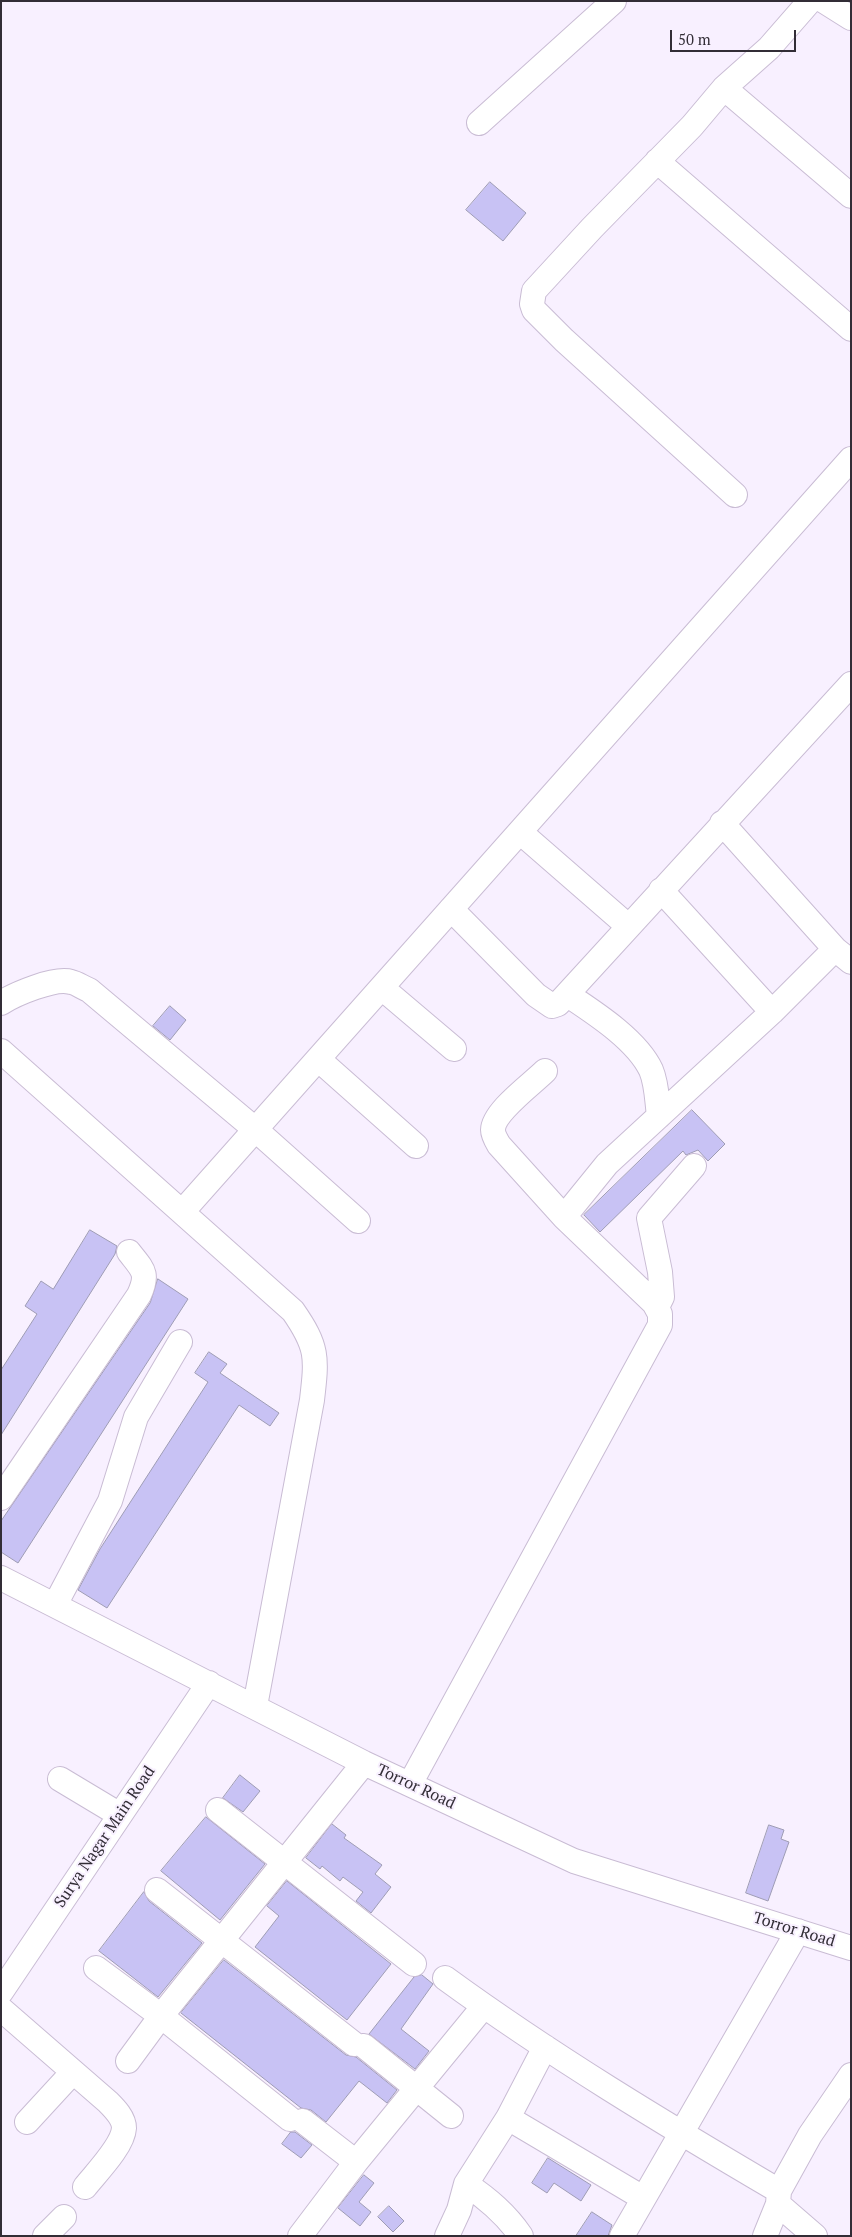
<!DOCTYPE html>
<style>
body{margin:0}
#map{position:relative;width:852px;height:2237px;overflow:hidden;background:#f8f0ff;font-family:"PT Serif",serif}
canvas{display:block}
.frame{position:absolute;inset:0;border:2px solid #322d36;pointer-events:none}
.scale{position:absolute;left:670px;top:30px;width:126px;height:22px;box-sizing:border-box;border:2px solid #322d36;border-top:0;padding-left:6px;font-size:15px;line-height:18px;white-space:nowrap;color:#322d36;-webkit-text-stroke:4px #f8f0ff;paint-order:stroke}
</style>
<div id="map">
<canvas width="852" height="2237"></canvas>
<div class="frame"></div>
<div class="scale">50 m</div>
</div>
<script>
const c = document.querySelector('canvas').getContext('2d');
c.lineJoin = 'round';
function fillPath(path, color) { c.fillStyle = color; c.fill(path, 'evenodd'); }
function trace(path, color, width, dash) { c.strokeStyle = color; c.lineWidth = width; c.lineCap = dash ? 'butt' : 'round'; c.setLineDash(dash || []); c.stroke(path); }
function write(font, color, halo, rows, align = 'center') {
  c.font = font + ' "PT Serif",serif'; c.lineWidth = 4; c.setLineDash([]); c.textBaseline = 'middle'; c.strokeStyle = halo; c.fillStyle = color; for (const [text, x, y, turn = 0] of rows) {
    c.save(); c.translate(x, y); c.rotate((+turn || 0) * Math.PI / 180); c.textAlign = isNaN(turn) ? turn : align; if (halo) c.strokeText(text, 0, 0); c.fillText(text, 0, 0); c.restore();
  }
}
const building = new Path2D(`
 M490 182 526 213 503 241 466 210Z
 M170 1006 186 1020 170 1040 153 1026Z
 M692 1110 725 1144 708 1161 698 1150 686 1155 683 1151 600 1232 584 1215Z
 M90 1230 117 1246 115 1254 1 1435V1370L37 1314 25 1306 41 1281 53 1289Z
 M158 1279 188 1299 18 1563 1 1552V1521L150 1303Z
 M209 1352 227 1364 220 1373 279 1413 270 1426 239 1405 107 1608 78 1590 100 1549 208 1382 195 1373Z
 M240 1775 260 1791 243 1812 223 1798Z
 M206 1817 265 1864 220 1920 161 1871Z
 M332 1824 346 1835 344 1838 382 1865 375 1874 391 1887 371 1913 356 1901 363 1892 343 1877 340 1881 322 1866 320 1869 306 1858Z
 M769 1825 784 1830 781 1839 789 1842 768 1901 746 1893Z
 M287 1881 391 1964 347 2020 255 1947 279 1916 267 1906Z
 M144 1892 149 1901 202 1943 158 1997 99 1951Z
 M224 1960 346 2055 356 2057 397 2090 387 2103 359 2081 326 2122 311 2110 301 2108 181 2013Z
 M422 1975 433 1984 401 2029 429 2051 415 2069 369 2034 414 1977Z
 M291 2132H295L312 2145 301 2158 282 2144Z
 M548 2158 591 2185 581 2201 554 2183 547 2193 532 2183Z
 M364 2175 374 2183 359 2202 371 2212 360 2226 338 2208Z
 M389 2206 404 2221 393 2232 378 2217Z
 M592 2212 612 2225 608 2236H576Z`);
const minor = new Path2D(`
 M824 1 851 18
 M724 88 851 196
 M479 123 614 1
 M657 161 851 329
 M735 495 564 340 534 310 532 304 534 291 592 228 692 126 724 88 769 48 810 1
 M722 823 835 949
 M520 832 628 926
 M661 890 772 1012
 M451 909 536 995 552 1006 558 1004 851 684
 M382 988 454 1049
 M568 995C595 1013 637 1040 651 1070 657 1084 657 1101 659 1116
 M1 1003C15 994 55 977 71 982 77 983 83 988 89 990L256 1130 358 1221
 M1 1051 293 1311C318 1347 317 1357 312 1400L255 1706
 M318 1059 416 1146
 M545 1071C532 1084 493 1112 493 1130 493 1135 496 1140 499 1145L564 1217
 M182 1212 851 459
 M657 1307 662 1297 660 1272 649 1218 694 1166
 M1 1498 139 1295C149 1273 143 1270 129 1252
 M1 1578 364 1763 574 1861 851 1948
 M55 1605 110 1501 136 1417 180 1342
 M60 1779 120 1815
 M410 1784 660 1325V1314L654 1303 564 1217 607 1164 772 1012 835 949 851 962
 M218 1810 414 1964
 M157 1890 354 2044
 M96 1968 161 2016 290 2119
 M445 1978C552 2056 665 2124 779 2191
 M1 1992 209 1683
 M1 2009 108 2102C115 2109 124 2118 124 2128 123 2146 96 2173 85 2187
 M364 2046 451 2116
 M128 2061 161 2016 364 1763
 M508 2118 643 2198
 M303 2121 356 2162
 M27 2122 73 2072
 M466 2184C488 2199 506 2214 521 2236
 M778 2204 815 2236
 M45 2236 64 2217
 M300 2236 356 2162 484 2006
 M447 2236 459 2210 466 2184 508 2118 545 2047
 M622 2236 798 1931
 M765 2236 778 2204 779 2191 810 2135 851 2075`);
const streetNames = [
 ["Torror Road",416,1787,25],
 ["Surya Nagar Main Road",105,1837,-56],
 ["Torror Road",794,1930,17]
];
fillPath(building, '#c8c2f4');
trace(building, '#9e9cb4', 1);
trace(minor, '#c9bcd4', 26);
trace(minor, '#fff', 24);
write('16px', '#322d36', '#f8f0ff', streetNames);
</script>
